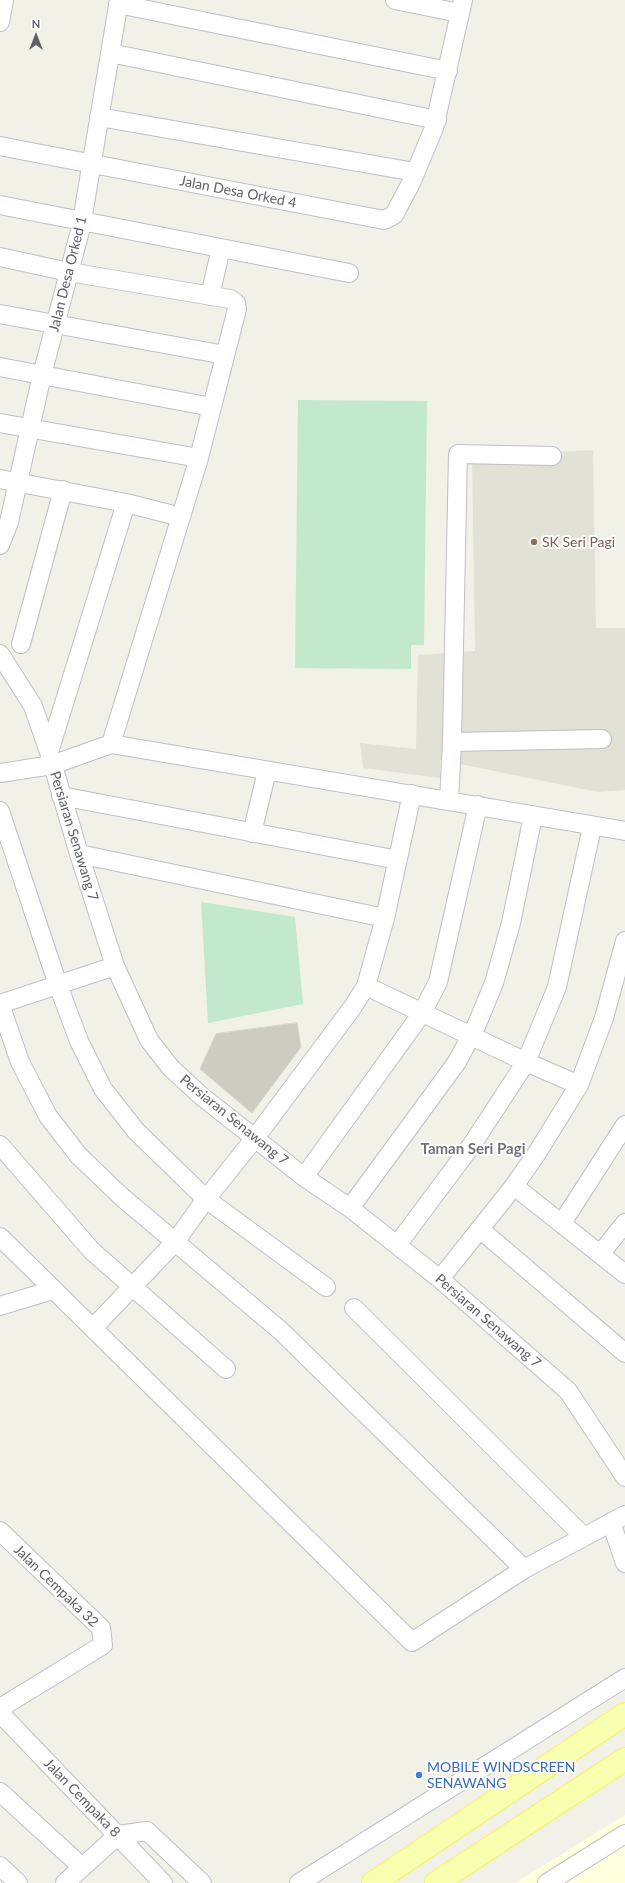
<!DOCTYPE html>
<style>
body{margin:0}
#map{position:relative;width:625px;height:1883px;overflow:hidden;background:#f1f1e7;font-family:Lato,sans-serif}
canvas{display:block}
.north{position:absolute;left:16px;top:16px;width:40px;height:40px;-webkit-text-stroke:3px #fff;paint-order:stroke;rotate:0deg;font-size:11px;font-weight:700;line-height:16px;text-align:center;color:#5e6068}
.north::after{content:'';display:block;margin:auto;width:14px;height:18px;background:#5e6068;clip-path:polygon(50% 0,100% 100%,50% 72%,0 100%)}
</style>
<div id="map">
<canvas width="625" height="1883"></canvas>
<div class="north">N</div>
</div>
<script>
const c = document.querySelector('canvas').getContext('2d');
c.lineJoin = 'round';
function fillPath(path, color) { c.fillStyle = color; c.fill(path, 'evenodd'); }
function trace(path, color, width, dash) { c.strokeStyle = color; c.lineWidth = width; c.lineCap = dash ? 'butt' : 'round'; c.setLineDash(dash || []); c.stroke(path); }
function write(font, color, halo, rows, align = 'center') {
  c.font = font + ' Lato,sans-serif'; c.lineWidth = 4; c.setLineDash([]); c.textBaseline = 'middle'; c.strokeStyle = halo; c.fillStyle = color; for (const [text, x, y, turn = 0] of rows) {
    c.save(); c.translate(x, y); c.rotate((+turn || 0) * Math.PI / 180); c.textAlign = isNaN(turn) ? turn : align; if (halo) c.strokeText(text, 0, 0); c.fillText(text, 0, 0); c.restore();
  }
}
const commercial = new Path2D(`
 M625 1815V1883H515Z`);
const education = new Path2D(`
 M593 450 596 628H625V790L598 792 440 760V778L363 768 360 743 416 749 418 655 475 651 472 457Z`);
const green = new Path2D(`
 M298 400 427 401 424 645H411V669L295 668Z
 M201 902 295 917 303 1004 208 1023Z`);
const building = new Path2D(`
 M297 1023 301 1047 252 1113 200 1069 216 1034Z`);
const minor = new Path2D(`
 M395 0 459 13
 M118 4 448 71
 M0 22 4 0
 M110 53 437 120
 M99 117 415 172
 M0 146 384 220 394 215 411 183 434 128 463 0
 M0 205 349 273
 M0 257 69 272 230 299 236 303 237 309 199 458 111 744
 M210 296 221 248
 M0 314 225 355
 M0 367 212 407
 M0 423 199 458
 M552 456 458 454 452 742 602 739
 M0 479 126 503 181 517
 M0 545 9 522 42 375 81 227 119 0
 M21 644 63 490
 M0 654 33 706 49 752 79 854 115 966 149 1040 171 1068 200 1095 304 1177 350 1208 440 1279 568 1391 625 1477
 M49 752 126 503
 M0 773 52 765 111 744 625 831
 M61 796 398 860
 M449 801 452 742
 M0 811 58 985 79 1041 103 1089 136 1131 206 1199 326 1287
 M252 833 267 771
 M79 854 385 918
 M366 986 526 1062 579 1085
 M0 1004 20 1062 48 1116 79 1156 123 1198 281 1331 524 1569
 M0 1004 115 966
 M0 1145 92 1251 226 1369
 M304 1177 422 1013 438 982 478 805
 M514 1186 625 1274
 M350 1208 457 1062 477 1024 494 983 511 923 533 816
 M562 1223 625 1125
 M481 1230 625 1353
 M0 1237 412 1642 524 1569 625 1515
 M397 1245 471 1146 526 1062 557 987 592 827
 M601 1253 625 1223
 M440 1279 514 1186 537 1153 579 1085 604 1018 625 941
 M0 1306 53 1290
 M354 1308 584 1537
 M93 1328 175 1242 206 1199 255 1138 352 1008 366 986 385 918 412 794
 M611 1522 625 1563
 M0 1531 101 1628 103 1645 0 1708
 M0 1713 163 1883
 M0 1792 82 1867
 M0 1866 18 1883
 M65 1883 118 1835 147 1831 202 1883
 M299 1883 625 1678
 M547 1883 625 1834`);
const major = new Path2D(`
 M373 1883 625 1714
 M436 1883 625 1759`);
const markers = [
 [534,542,4,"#8d6e63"],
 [419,1775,4,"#3f7fe0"]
];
const streetNames = [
 ["Jalan Desa Orked 4",238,192,11],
 ["Jalan Desa Orked 1",68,274,-76],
 ["Persiaran Senawang 7",74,836,73],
 ["Persiaran Senawang 7",234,1120,39],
 ["Persiaran Senawang 7",488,1321,41],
 ["Jalan Cempaka 32",56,1586,44],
 ["Jalan Cempaka 8",82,1798,46]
];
const educationNames = [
 ["SK Seri Pagi",542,542]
];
const shopNames = [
 ["MOBILE WINDSCREEN",427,1767],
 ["SENAWANG",427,1783]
];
const neighbourhoodNames = [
 ["Taman Seri Pagi",473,1149]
];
fillPath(commercial, '#ffffde');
fillPath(education, '#e1e1d5');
fillPath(green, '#c3e9cc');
fillPath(building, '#ccccc3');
trace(building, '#d6d5c5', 1);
trace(minor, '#bebfc6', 20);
trace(major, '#f8f259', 24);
trace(minor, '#fff', 18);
trace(major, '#f8ffae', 22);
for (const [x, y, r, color] of markers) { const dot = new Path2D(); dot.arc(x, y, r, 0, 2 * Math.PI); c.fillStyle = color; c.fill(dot); trace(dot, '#fff', 1.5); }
write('14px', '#5e6068', '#fff', streetNames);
write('14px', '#785e54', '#fff', educationNames, 'left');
write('14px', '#366cbe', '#fff', shopNames, 'left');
write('bold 15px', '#6f727a', '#fff', neighbourhoodNames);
</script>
